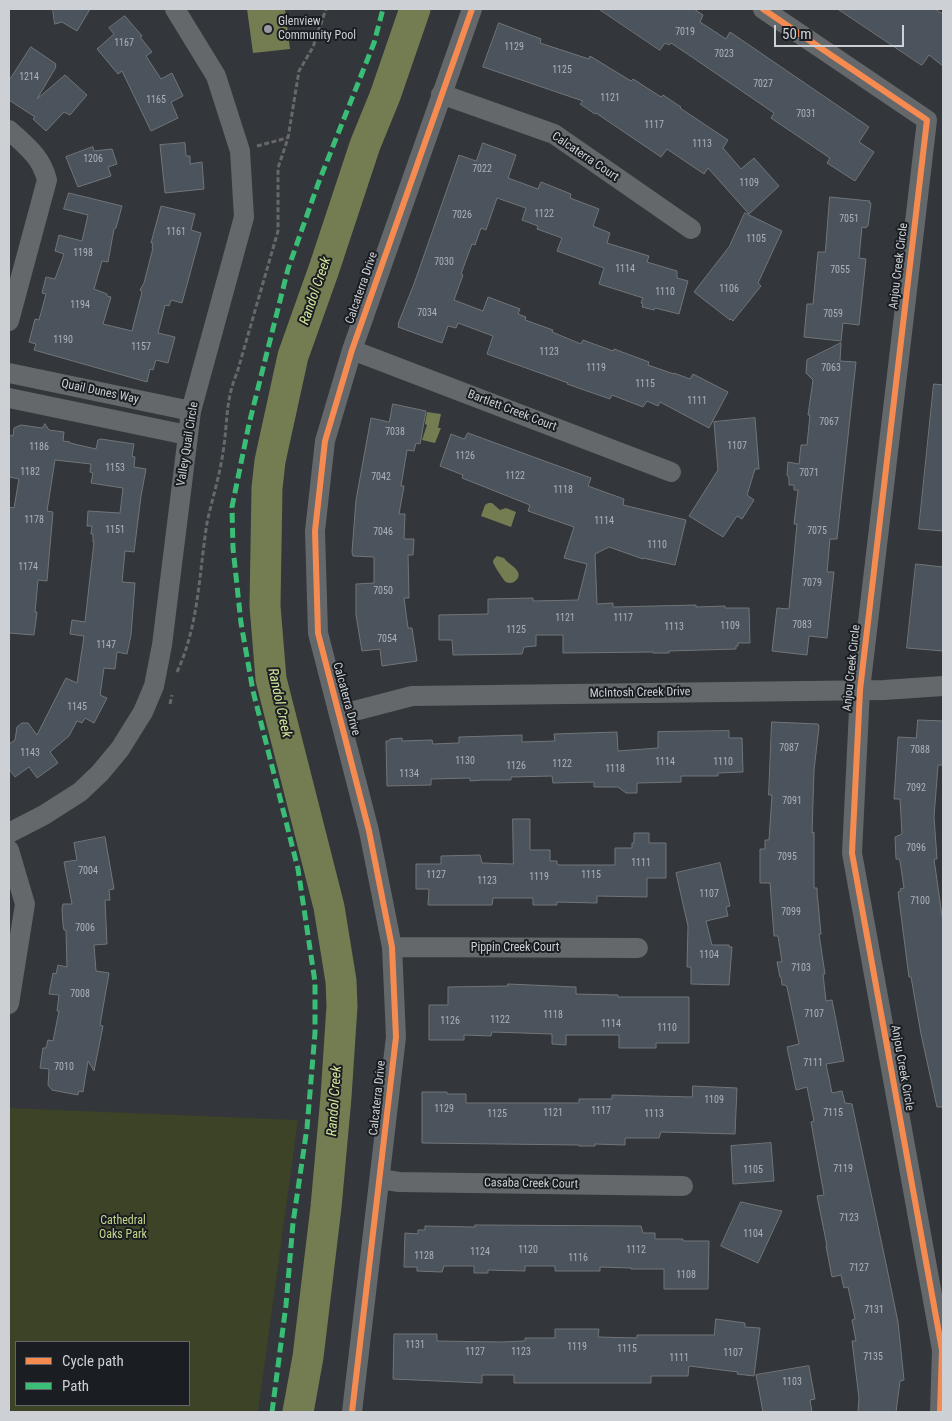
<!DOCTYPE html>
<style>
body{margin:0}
#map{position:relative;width:952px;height:1421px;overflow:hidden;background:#33363a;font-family:"Roboto Condensed",sans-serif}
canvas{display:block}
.frame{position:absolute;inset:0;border:10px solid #cdd1d6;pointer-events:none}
.legend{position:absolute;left:15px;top:1341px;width:175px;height:65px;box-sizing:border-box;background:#1a1d21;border:1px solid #626569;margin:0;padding:6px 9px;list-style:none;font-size:15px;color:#cdd1d6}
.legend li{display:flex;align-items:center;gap:10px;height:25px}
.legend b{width:25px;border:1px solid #626569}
.scale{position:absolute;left:774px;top:25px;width:130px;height:22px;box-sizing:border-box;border:2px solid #cdd1d6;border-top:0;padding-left:6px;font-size:15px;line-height:18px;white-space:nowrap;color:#cdd1d6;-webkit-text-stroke:4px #1a1d21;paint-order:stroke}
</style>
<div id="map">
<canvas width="952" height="1421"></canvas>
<div class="frame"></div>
<ul class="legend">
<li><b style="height:6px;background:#f68b52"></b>Cycle path</li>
<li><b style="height:6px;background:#3abd76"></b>Path</li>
</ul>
<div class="scale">50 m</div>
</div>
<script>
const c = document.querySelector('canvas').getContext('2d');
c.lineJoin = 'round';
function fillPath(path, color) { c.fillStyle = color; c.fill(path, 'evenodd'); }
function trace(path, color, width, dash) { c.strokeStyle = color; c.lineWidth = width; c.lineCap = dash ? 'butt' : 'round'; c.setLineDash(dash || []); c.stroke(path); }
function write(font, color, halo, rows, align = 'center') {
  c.font = font + ' "Roboto Condensed",sans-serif'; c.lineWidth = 4; c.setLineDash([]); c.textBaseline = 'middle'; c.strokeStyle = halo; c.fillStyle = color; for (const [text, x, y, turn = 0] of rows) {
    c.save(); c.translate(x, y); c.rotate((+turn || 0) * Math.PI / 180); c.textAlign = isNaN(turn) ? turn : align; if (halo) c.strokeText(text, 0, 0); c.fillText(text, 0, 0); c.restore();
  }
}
const green = new Path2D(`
 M9 1108 298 1120 258 1412H9ZM16 1342H189V1405H16Z`);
const water = new Path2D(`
 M247 9H285L290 49 253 53Z
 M427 412 441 414 438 428H441L435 443 422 440 427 425 425 424Z
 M488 503H492L500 510 506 508 516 512 511 527 481 516 485 505Z
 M497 556 504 558C507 563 515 566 518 572 521 578 513 586 506 582 504 581 493 564 493 562 493 559 495 558 497 556Z`);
const river = new Path2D(`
 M298 1412 308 1357 326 1207 336 1097 342 1006 341 981 329 907 271 679 265 606 267 488 270 461 293 356 324 269 365 145 385 96 415 9`);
const building = new Path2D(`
 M53 9H90L77 31 62 22 55 24Z
 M599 9H694L703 15 700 22 726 39 730 32 869 127 859 142 874 152 855 181 827 163 830 158 771 118 774 113 692 57 671 43 669 45 665 43 660 50Z
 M838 9H935L943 14V66L929 55 922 65Z
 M125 16 142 36 140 37 152 52 146 56 161 79 172 73 183 96 171 102 178 118 151 131 122 71 118 74 97 49 114 34 109 28Z
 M499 23 541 39 540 43 589 59 590 56 631 81 633 79 661 97 663 95 681 107 680 108 728 140 723 148 741 169 754 158 779 186 749 214 708 168 704 174 667 149 661 157 596 113 595 114 580 104 583 101 483 67Z
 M31 47 56 64 55 66 56 67 37 99 65 75 87 95 70 115 64 112 46 131 33 119 35 117 9 100V81Z
 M185 143 186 156H190V164L202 162 204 189 165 193 160 145Z
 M483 143 516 155 508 178 538 189 541 182 571 194 570 198 599 209 593 226 610 233 607 243 649 256 647 262 677 271V278L688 281 679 314 655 308 654 310 642 307 643 304 641 303 643 298 599 284 604 268 557 251 562 238 537 229 538 226 522 220 526 208 497 198 486 230 481 228 475 245 472 244 461 274 463 275 454 300 483 311 488 297 520 309 518 314 526 317 525 320 553 330 552 332 581 344 583 340 613 351 614 349 649 362 648 365 674 374V373L690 379 693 374 728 392 709 428 660 402 658 406 647 401 643 407 612 395 610 399 567 384 568 383 487 354 493 336 458 323 456 328 448 326 442 343 398 327 399 324H398L414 284 459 155 476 161Z
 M93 147 94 151 112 149 117 164 108 167 111 176 78 187 66 157Z
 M69 193 122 206 116 228 114 229 108 262 102 261 94 289 107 294V296L111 297 103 324 132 331 142 292 140 290 144 283 153 248H152L153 243H151L161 206 195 214 191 230 201 233 182 303 171 300 169 306 165 305 158 333 175 337 168 363 156 360 153 370 150 369 147 382 34 350 36 344 29 342 35 319 39 320 46 294 42 293 46 277 55 279 64 254 55 251 59 235 82 241 88 215 64 209Z
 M830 197 870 201 869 203H871L868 226H867L866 228 862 227 859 258 866 259 859 325 843 323 841 341 804 337 807 304H813L818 252H825Z
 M745 213 782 231 758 283 761 286 733 321 731 319 730 320 694 292 729 247Z
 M841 343 840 361 856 362 837 539H830L827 572H834L827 638 809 636 807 655 772 651 777 608 789 609 797 524H794L798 490H794V485H789V478L787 475 788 462 799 464 801 445H807L810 415H808L813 380 806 373 807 360Z
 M934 384 943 385V531L919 529Z
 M393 404 426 411 420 444 416 443 414 451 407 450 401 486H404L399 514H405L404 539H414L413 555H408L409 598H404L408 628H412L417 661 382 666 380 649 362 651 356 615V584L374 583V557L353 556 352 552 356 500 371 418 389 422Z
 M755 418 759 469H755L747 495 754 500 742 519 737 516 723 537 689 516 718 470 714 422Z
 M45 424 49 430 64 432 63 441 70 442V443L96 449 98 440 101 439 134 444 132 456 135 457 134 467 146 469 141 496 134 552 125 551 122 582 135 583 131 635 127 654 117 652 115 669 104 668 100 695 107 698 94 723 85 718 82 723 77 721 69 736 50 752 58 763 37 778 29 767 15 777 9 769V744L15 740 17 727 22 723H28L37 735 66 678 77 683 84 636 70 634 72 620 85 622 94 542H93V534H91L92 526H87L88 511 120 513 123 488 91 483 93 473 90 472 91 464 55 460 47 511 53 512 47 581 38 580 35 612H37L34 635 9 633V507L14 508 19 479 9 477V435L13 436 14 428 21 425 42 428Z
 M468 433 591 478 588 486 624 499 623 505 686 520 675 565 643 558V559L609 547 595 554 597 604 613 603V607L696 605V607L725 606V608H749L750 643H738V646H736V649L669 651V653H653V652L563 653V635H536V646L524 647 522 654 453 655 452 640H439V615L488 614V599L533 598V601L578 600 587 564 564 558 574 527 528 511 530 505 462 478 463 475 440 466 451 434 464 439Z
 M916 564 943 567V651L907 648Z
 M918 720 943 721V765H938L934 817 937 859H934L943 923V1107H937L921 1034 911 977H909L898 892 901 891 900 889 904 888 900 861 899 859H896L895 837 902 834 900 799H894L898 737 916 738Z
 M772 722 818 724 819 727 814 770 812 833 814 832V888H817V892L821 934H819L825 974H823L826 1001 832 1000 844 1061 826 1064 832 1093 842 1091 845 1103 852 1104 885 1259 898 1322 904 1380 900 1381 896 1412H858L859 1398 852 1341H856L852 1320 855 1319 848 1287 844 1288 841 1275 832 1277 826 1246H827L817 1196 824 1195 811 1122 814 1121 807 1087 796 1090 787 1047 799 1044 787 987 785 985H782L781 977H780L777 962H782L778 936H774L770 883H760V849H765V840H769L772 795H769Z
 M729 731V738H742L743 772 718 773V776H681V782L637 783V793H626L618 787H594V782L553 783 552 776 511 777V780H483L470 781V778L431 779V785L387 786 386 741H389L390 739 402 738V741L432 740 433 744 459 743V737L522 735V742L555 741 554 734 617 732 618 751 658 748V732Z
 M513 819H530V850H550V861H557V864L559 865H615V848H632V843H634V833H649V843H666V878H647V897L597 896V903L557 902V905H533V898H493L492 905H428L429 889H416V864H441V856L480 855 482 863 513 864Z
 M105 837 114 889 109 890 110 900H105L107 944 94 945 96 971 109 973 100 1025 103 1026 94 1071 88 1061 83 1092 79 1091 78 1095 52 1090 48 1085 49 1069 40 1068 43 1048H46L48 1040 53 1041 59 1011H57L59 995 49 994 53 973 56 974 58 965 67 967 66 930H64L63 925 62 909 63 904H72L64 862 77 860 74 843Z
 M720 863 730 906 726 907 728 916 706 921 712 945H729V947H732L729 985 691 984V967H687L688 926 676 873Z
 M508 984 576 987V994L618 995V997H689V1043H656V1048H619V1035H566V1045L552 1044V1034L492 1032 491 1036 464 1035V1040H429V1005H448V987L508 986Z
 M693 1086 737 1088 735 1134 661 1132 659 1138H625V1145L595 1144V1146H579V1145L422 1143V1092H447V1094H466V1103H579V1099H612V1095L692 1097Z
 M771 1143 774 1181 733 1184 731 1146Z
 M741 1202 782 1211 758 1263 721 1246Z
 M475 1225 641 1226 643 1233H655V1239H683V1241H709L708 1289H664V1269H631V1268L600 1267V1271H555V1266H525V1271L488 1270V1273H474V1266H444L442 1272 417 1271V1267H404L405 1233 418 1234V1230H425V1226L475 1227Z
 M716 1319 745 1323V1327L760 1328 754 1376 737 1374 738 1372 689 1366 688 1376H651V1383H514V1375H482V1383L393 1379 394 1334H437V1341L501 1342 525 1341V1338H555V1329H599L598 1337 637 1338V1335H714Z
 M809 1366 815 1399 810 1400 812 1412H763L756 1375Z`);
const path = new Path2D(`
 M257 146 287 138
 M177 672C199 625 199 573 207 523 212 499 220 475 223 452 228 422 225 401 237 373L278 231V168L288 138 299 71 313 47 326 9
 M170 704 172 695`);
const street = new Path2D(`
 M763 9 927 120 860 690 852 853 942 1350 940 1412
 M441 94 554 134 691 229
 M9 130C26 146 41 156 47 180L9 321
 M352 350 671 472
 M9 373 191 411
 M9 398 187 435
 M339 715 412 696 884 690 943 686
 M9 833 44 815 80 792 100 773 120 749 143 712 154 686 162 645 191 411 244 217 240 151 216 76 175 9
 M9 850 25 904 9 1004
 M392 947 638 948
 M380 1179 399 1182 683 1186
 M352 1412 396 1037 392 947 369 831 318 633 315 531 325 441 352 350 472 9`);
const quiet = new Path2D(`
 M272 1412 286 1305 293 1223 307 1128 315 1033V982L298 869 253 691 241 623 233 548 232 507 249 424 288 269 318 184 374 43 383 9`);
const cycleway = new Path2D(`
 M763 9 927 120 860 690 852 853 942 1350 940 1412
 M352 1412 396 1037 392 947 369 831 318 633 315 531 325 441 352 350 472 9`);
const markers = [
 [268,29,5,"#979b9f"]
];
const numberNames = [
 ["7019",685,32],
 ["1167",124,43],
 ["1129",514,47],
 ["7023",724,54],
 ["1125",562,70],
 ["1214",29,77],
 ["7027",763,84],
 ["1121",610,98],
 ["1165",156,100],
 ["7031",806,114],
 ["1117",654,125],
 ["1113",702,144],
 ["1206",93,159],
 ["7022",482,169],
 ["1109",749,183],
 ["1122",544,214],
 ["7026",462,215],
 ["7051",849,219],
 ["1161",176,232],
 ["1105",756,239],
 ["1198",83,253],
 ["7030",444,262],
 ["1114",625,269],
 ["7055",840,270],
 ["1106",729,289],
 ["1110",665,292],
 ["1194",80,305],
 ["7034",427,313],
 ["7059",833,314],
 ["1190",63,340],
 ["1157",141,347],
 ["1123",549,352],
 ["1119",596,368],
 ["7063",831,368],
 ["1115",645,384],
 ["1111",697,401],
 ["7067",829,422],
 ["7038",395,432],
 ["1107",737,446],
 ["1186",39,447],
 ["1126",465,456],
 ["1153",115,468],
 ["1182",30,472],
 ["7071",809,473],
 ["1122",515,476],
 ["7042",381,477],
 ["1118",563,490],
 ["1178",34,520],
 ["1114",604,521],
 ["1151",115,530],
 ["7075",817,531],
 ["7046",383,532],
 ["1110",657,545],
 ["1174",28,567],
 ["7079",812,583],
 ["7050",383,591],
 ["1121",565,618],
 ["1117",623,618],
 ["7083",802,625],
 ["1109",730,626],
 ["1113",674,627],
 ["1125",516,630],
 ["7054",387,639],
 ["1147",106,645],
 ["1145",77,707],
 ["7087",789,748],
 ["7088",920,750],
 ["1143",30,753],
 ["1130",465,761],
 ["1114",665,762],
 ["1110",723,762],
 ["1122",562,764],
 ["1126",516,766],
 ["1118",615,769],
 ["1134",409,774],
 ["7092",916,788],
 ["7091",792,801],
 ["7096",916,848],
 ["7095",787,857],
 ["1111",641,863],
 ["7004",88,871],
 ["1127",436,875],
 ["1115",591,875],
 ["1119",539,877],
 ["1123",487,881],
 ["1107",709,894],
 ["7100",920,901],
 ["7099",791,912],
 ["7006",85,928],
 ["1104",709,955],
 ["7103",801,968],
 ["7008",80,994],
 ["7107",814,1014],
 ["1118",553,1015],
 ["1122",500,1020],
 ["1126",450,1021],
 ["1114",611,1024],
 ["1110",667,1028],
 ["7111",813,1063],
 ["7010",64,1067],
 ["1109",714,1100],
 ["1129",444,1109],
 ["1117",601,1111],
 ["1121",553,1113],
 ["7115",833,1113],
 ["1125",497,1114],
 ["1113",654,1114],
 ["7119",843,1169],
 ["1105",753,1170],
 ["7123",849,1218],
 ["1104",753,1234],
 ["1120",528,1250],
 ["1112",636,1250],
 ["1124",480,1252],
 ["1128",424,1256],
 ["1116",578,1258],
 ["7127",859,1268],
 ["1108",686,1275],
 ["7131",874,1310],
 ["1131",415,1345],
 ["1119",577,1347],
 ["1115",627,1349],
 ["1127",475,1352],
 ["1123",521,1352],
 ["1107",733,1353],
 ["7135",873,1357],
 ["1111",679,1358],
 ["1103",792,1382]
];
const poiNames = [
 ["Glenview",278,22],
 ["Community Pool",278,36]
];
const streetNames = [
 ["Calcaterra Court",585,157,34],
 ["Anjou Creek Circle",899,266,-83],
 ["Calcaterra Drive",362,288,-71],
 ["Quail Dunes Way",100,392,12],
 ["Bartlett Creek Court",512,411,21],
 ["Valley Quail Circle",188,444,-81],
 ["Anjou Creek Circle",852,668,-84],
 ["McIntosh Creek Drive",640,693,-1],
 ["Calcaterra Drive",346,699,75],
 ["Pippin Creek Court",515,948],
 ["Anjou Creek Circle",902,1068,80],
 ["Calcaterra Drive",378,1098,-84],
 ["Casaba Creek Court",531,1184,1]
];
const parkNames = [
 ["Cathedral",123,1221],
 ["Oaks Park",123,1235]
];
const waterNames = [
 ["Randol Creek",316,291,-71],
 ["Randol Creek",279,703,78],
 ["Randol Creek",335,1101,-86]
];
fillPath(green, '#3c4326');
fillPath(water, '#737d51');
trace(river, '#737d51', 31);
fillPath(building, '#4b535c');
trace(building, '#727578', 1);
trace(path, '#66686a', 3, [5, 2.5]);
trace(street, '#64686b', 20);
trace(quiet, '#3abd76', 5, [10, 5]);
trace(cycleway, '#f68b52', 6);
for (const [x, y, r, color] of markers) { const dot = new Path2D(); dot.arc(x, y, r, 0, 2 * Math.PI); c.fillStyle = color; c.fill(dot); trace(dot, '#1a1d21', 2); }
write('10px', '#acb2b8', null, numberNames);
write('12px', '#cdd1d6', '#1a1d21', poiNames, 'left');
write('12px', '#cdd1d6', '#1a1d21', streetNames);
write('12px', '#c4d58a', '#1a1d21', parkNames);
write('italic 14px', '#d5e79a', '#1a1d21', waterNames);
</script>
